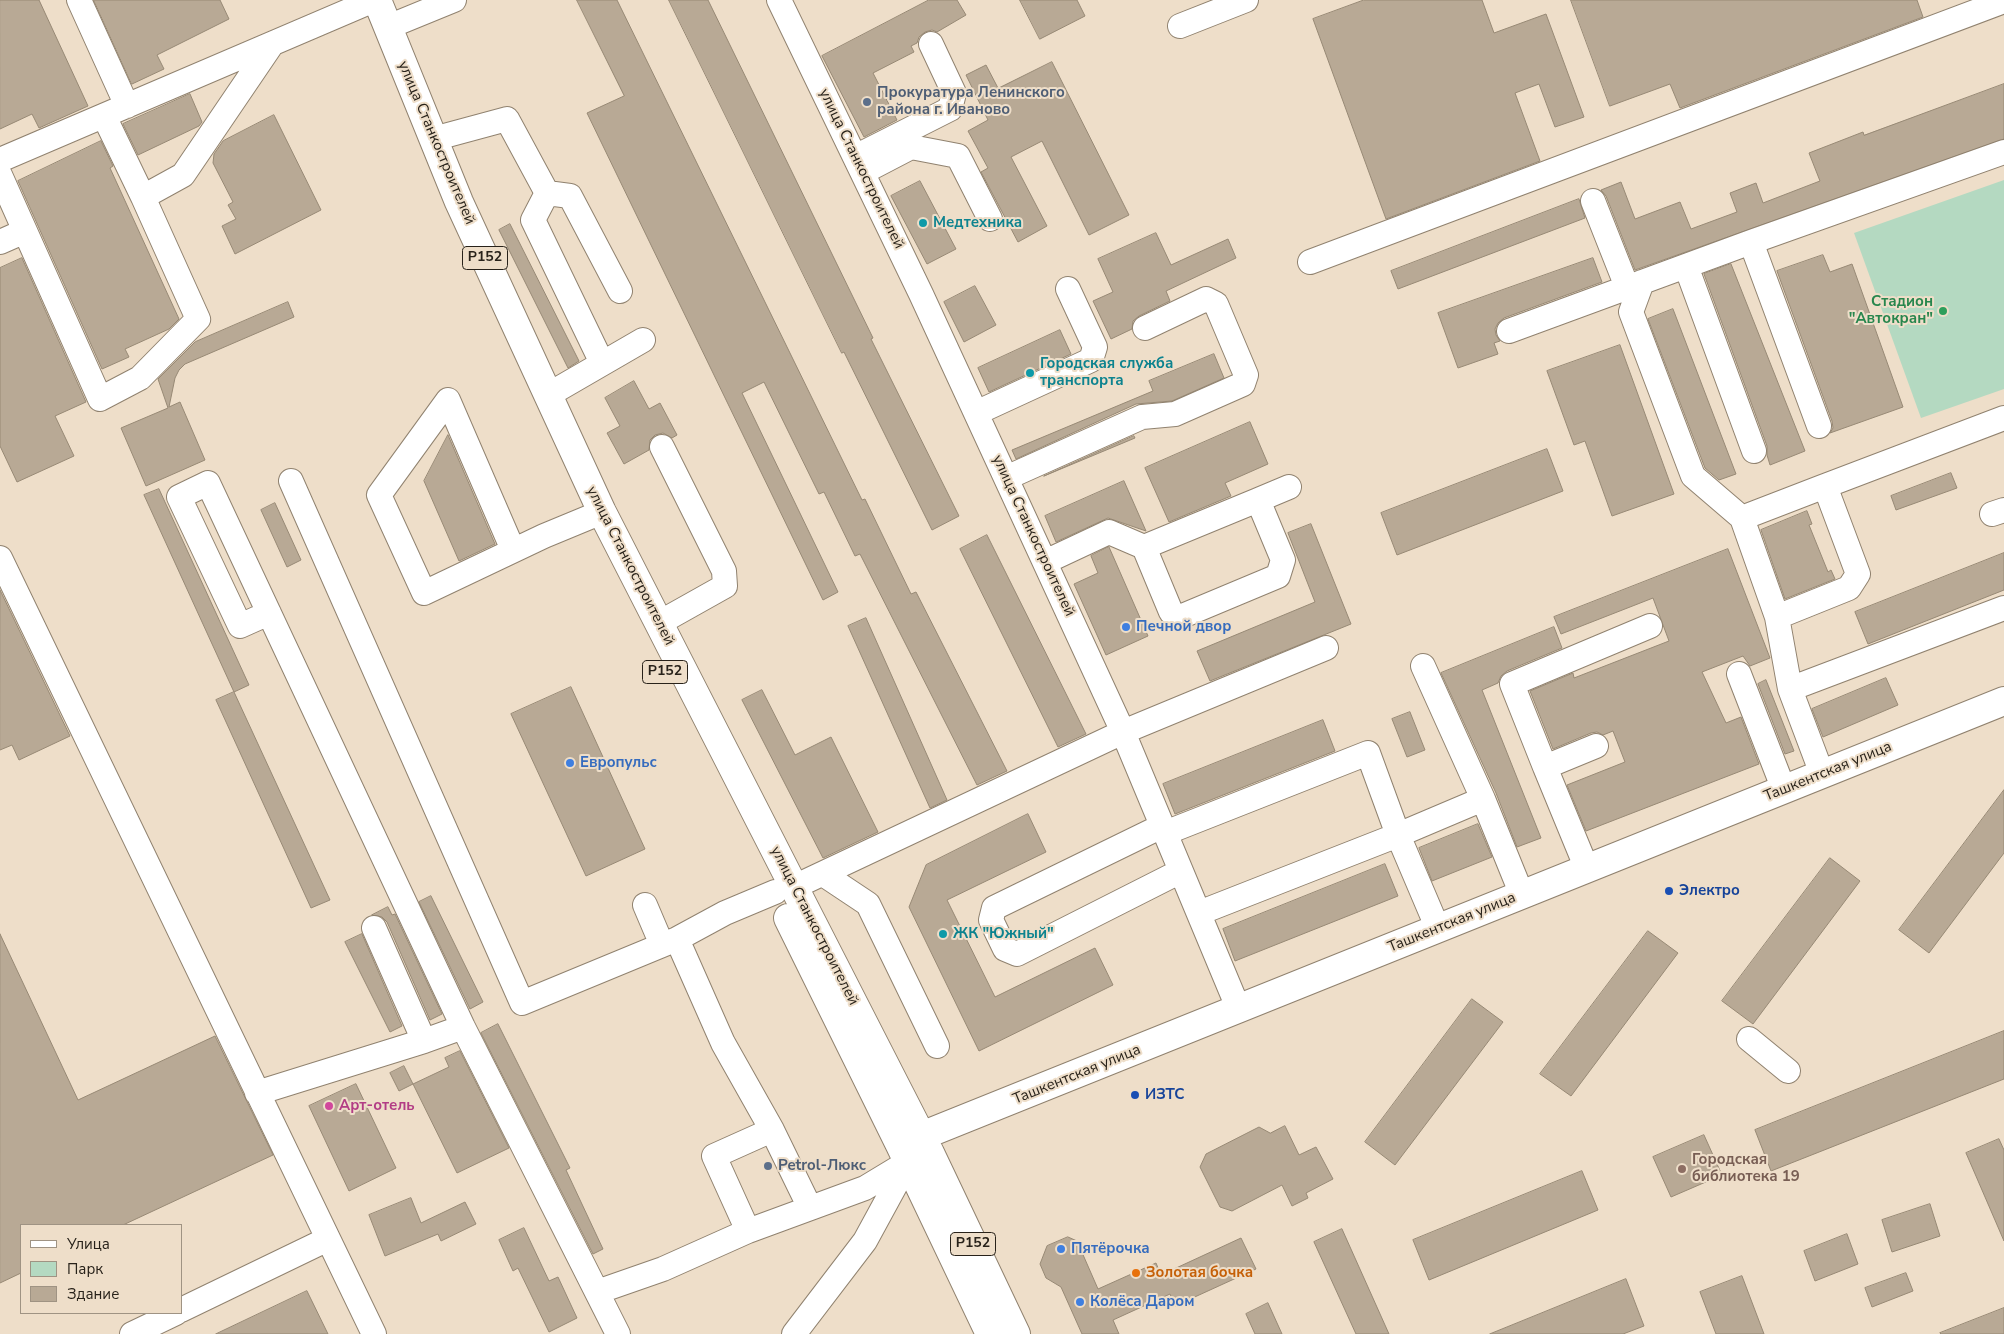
<!DOCTYPE html>
<meta charset="utf-8">
<style>
body{margin:0}
#map{position:relative;width:2004px;height:1334px;overflow:hidden;background:#eedec9;font-family:"Nunito Sans",sans-serif}
canvas{display:block}
.legend{position:absolute;left:20px;top:1224px;width:162px;height:90px;box-sizing:border-box;background:#eedec9;border:1px solid #9f9383;margin:0;padding:6px 9px;list-style:none;font-size:15px;color:#28221a}
.legend li{display:flex;align-items:center;gap:10px;height:25px}
.legend b{width:25px;border:1px solid #9f9383}
</style>
<div id="map">
<canvas width="2004" height="1334"></canvas>
<ul class="legend">
<li><b style="height:6px;background:#fff"></b>Улица</li>
<li><b style="height:14px;background:#b4d9c1"></b>Парк</li>
<li><b style="height:14px;background:#b8a995"></b>Здание</li>
</ul>
</div>
<script>
const c = document.querySelector('canvas').getContext('2d');
c.lineJoin = 'round';
function fillPath(path, color) { c.fillStyle = color; c.fill(path, 'evenodd'); }
function trace(path, color, width, dash) { c.strokeStyle = color; c.lineWidth = width; c.lineCap = dash ? 'butt' : 'round'; c.setLineDash(dash || []); c.stroke(path); }
function write(font, color, halo, rows, align = 'center') {
  c.font = font + ' "Nunito Sans",sans-serif'; c.lineWidth = 4; c.setLineDash([]); c.textBaseline = 'middle'; c.strokeStyle = halo; c.fillStyle = color; for (const [text, x, y, turn = 0] of rows) {
    c.save(); c.translate(x, y); c.rotate((+turn || 0) * Math.PI / 180); c.textAlign = isNaN(turn) ? turn : align; if (halo) c.strokeText(text, 0, 0); c.fillText(text, 0, 0); c.restore();
  }
}
const green = new Path2D(`
 M2004 180V389L1921 418 1854 233Z`);
const building = new Path2D(`
 M0 0H39L88 106 39 128 32 114 0 129Z
 M94 0H220L229 19 157 55 164 69 132 84Z
 M577 0H617L862 500 865 499 911 594 916 592 1007 771 977 785 860 554 855 556 824 492 819 494 764 382 742 393 838 592 823 600 587 113 624 96Z
 M669 0H708L873 338 871 339 959 516 932 530 844 352 842 353Z
 M929 0H957L966 15 937 32 932 30 925 32 919 37 917 43 911 46 914 52 873 73 897 120 864 137 822 56Z
 M1020 0H1077L1085 16 1040 39Z
 M1364 0H1482L1494 33 1546 14 1584 117 1555 127 1539 84 1515 93 1540 161 1386 219 1313 19Z
 M1571 0H1917L1923 17 1680 108 1670 84 1610 106Z
 M1052 62 1129 215 1089 235 1042 141 1011 157 1047 226 1018 242 981 172 988 168 968 131 988 120 966 75 986 65 998 88Z
 M2004 84V139L1635 270 1606 196 1601 190 1621 182 1635 219 1680 202 1691 229 1737 212 1730 193 1756 183 1763 203 1820 181 1809 153 1863 132 1864 135Z
 M190 94 202 122 199 126 138 155 123 124Z
 M274 115 321 210 235 254 222 226 236 219 228 205 233 202 213 163 214 154 223 141Z
 M101 141 113 166 110 168 179 319 169 329 125 349 129 357 102 369 18 181Z
 M920 181 956 249 927 264 891 196Z
 M1579 199 1585 218 1398 289 1391 271Z
 M510 224 579 361 568 368 499 230Z
 M1156 233 1171 265 1228 239 1236 258 1166 291 1170 301 1139 316 1133 321 1132 329 1111 339 1093 301 1113 292 1098 259Z
 M1823 255 1830 272 1852 264 1903 407 1830 433 1833 428 1832 421 1777 271Z
 M22 258 86 402 55 416 74 456 17 482 0 446V268Z
 M1593 258 1602 282 1504 318 1498 323 1495 329 1496 335 1500 341 1494 343 1498 354 1458 368 1438 313Z
 M1731 264 1805 451 1770 465 1767 455V446L1704 274Z
 M975 286 996 325 964 342 944 302Z
 M288 302 294 317 185 364 179 370 175 378 169 407 180 402 205 460 146 486 121 428 168 408 158 379 195 342Z
 M1673 309 1736 474 1719 480 1705 468 1648 319Z
 M1060 330 1071 354 989 392 978 368Z
 M1620 345 1674 494 1612 516 1585 441 1574 445 1547 371Z
 M1214 354 1224 378 1172 401 1136 404 1016 459 1012 450 1153 391 1149 381Z
 M634 381 649 409 660 403 677 435 672 438 663 433 655 435 650 440 649 450 624 464 607 433 620 426 605 398Z
 M1250 422 1268 464 1225 483 1231 496 1169 522 1145 468Z
 M448 435 495 544 459 561 424 481Z
 M1134 436 1135 438 1044 476Z
 M1547 449 1563 491 1397 555 1381 513Z
 M1951 473 1957 488 1896 510 1891 496Z
 M1124 481 1146 531 1108 518 1056 542 1045 516Z
 M159 489 249 685 234 692 144 495Z
 M275 503 301 560 287 567 261 510Z
 M1807 511 1812 524 1809 525 1828 572 1831 570 1835 579 1785 599 1761 530Z
 M1311 524 1351 624 1210 681 1197 651 1315 602 1288 533Z
 M987 535 1086 734 1058 747 960 549Z
 M1109 547 1148 636 1106 655 1074 584 1098 573 1091 556Z
 M1728 549 1770 658 1750 666 1743 656 1702 672 1726 723 1741 717 1759 764 1586 831 1567 785 1625 762 1613 731 1603 735 1597 732 1591 733 1553 749 1530 691 1573 673 1574 678 1669 641 1653 598 1561 634 1554 617Z
 M2004 553V590L1868 644 1855 612Z
 M0 590 70 736 19 760 12 745 0 750Z
 M866 618 947 800 930 808 848 626Z
 M1554 627 1562 648 1507 671 1501 676 1498 683 1482 690 1541 838 1517 847 1496 793 1441 673Z
 M1886 678 1898 705 1823 737 1812 709Z
 M1766 680 1794 751 1785 754 1758 684Z
 M571 687 645 849 586 876 511 714Z
 M762 690 795 755 831 737 878 832 823 858 742 700Z
 M234 692 330 900 311 908 216 700Z
 M1410 712 1425 750 1407 757 1392 719Z
 M1323 720 1335 751 1175 814 1163 784Z
 M2004 790V853L1929 953 1899 930Z
 M1028 814 1046 852 947 900 995 997 1095 948 1113 985 979 1051 909 907 926 865Z
 M1478 824 1492 857 1432 881 1419 848Z
 M1830 858 1860 881 1753 1024 1722 1001Z
 M1385 864 1398 896 1235 961 1223 929Z
 M431 896 483 1002 470 1009 419 902Z
 M388 907 392 915 395 914 442 1014 430 1020 387 922 382 917 372 915Z
 M1648 931 1678 953 1571 1096 1540 1074Z
 M0 934 78 1100 215 1036 273 1155 123 1225H21V1273L0 1283Z
 M362 934 402 1026 390 1032 345 942Z
 M1472 999 1503 1022 1395 1165 1365 1142Z
 M498 1024 570 1168 566 1170 603 1249 593 1254 481 1033Z
 M2004 1031V1079L1771 1171 1755 1130Z
 M460 1051 509 1148 457 1173 413 1084 449 1067 445 1058Z
 M404 1066 413 1084 399 1091 390 1073Z
 M356 1084 396 1168 349 1191 309 1106Z
 M1285 1126 1299 1155 1316 1147 1333 1179 1306 1193 1308 1198 1292 1206 1282 1185 1232 1211 1220 1207 1200 1167 1206 1154 1259 1127 1270 1133Z
 M1704 1135 1722 1175 1671 1197 1653 1157Z
 M1999 1139 2004 1150V1241L1966 1153Z
 M1582 1171 1598 1210 1429 1280 1413 1240Z
 M411 1198 421 1223 465 1202 476 1224 441 1241 438 1234 385 1256 369 1215Z
 M1930 1204 1940 1236 1892 1252 1882 1220Z
 M524 1228 549 1281 558 1277 577 1318 549 1332 518 1268 513 1271 499 1240Z
 M1342 1229 1389 1334H1356L1314 1242Z
 M1847 1234 1858 1264 1815 1281 1804 1251Z
 M1068 1237 1077 1241 1098 1289 1156 1263 1161 1275 1241 1238 1256 1269 1175 1306 1170 1294 1113 1320 1119 1334H1082L1061 1287 1046 1278 1040 1264 1047 1246Z
 M1906 1273 1913 1291 1872 1307 1865 1288Z
 M1742 1276 1764 1334H1716L1700 1292Z
 M1626 1279 1644 1326 1623 1334H1490Z
 M307 1291 328 1334H216Z
 M1268 1303 1282 1334H1255L1246 1314Z
 M2004 1308V1334H1941L1940 1333Z`);
const minor = new Path2D(`
 M79 0 127 106
 M779 0 921 294 1123 732 1239 1010
 M1180 26 1246 0
 M388 27 454 0
 M104 116 143 197
 M433 139 507 119 547 193 533 220 602 363
 M855 157 950 109 954 93 931 44
 M0 160 374 0
 M863 172 911 147 958 156 990 219
 M0 175 100 399 140 378 198 319 143 197 183 175 272 44
 M547 193 570 196 620 291
 M1593 201 1627 287
 M0 242 25 231
 M1751 242 1819 426
 M1310 262 2004 1
 M1686 266 1754 451
 M1642 282 1631 312 1693 476 1742 518 1777 617 1790 689
 M1509 331 1751 242 2004 152
 M548 395 643 340
 M976 413 1091 360 1095 347 1068 289
 M1006 478 1142 417 1175 414 1243 384 1246 375 1216 304 1206 299 1145 328
 M291 481 522 1003 677 939 725 913 775 892
 M1258 500 1289 487
 M1992 514 2004 510
 M1742 518 1825 486
 M513 550 448 400 379 495 424 593 544 536 602 512
 M0 558 374 1334
 M1045 562 1109 532 1144 547 1171 612 1180 617 1278 576 1283 560 1258 500 1144 547
 M269 613 240 626 179 497 208 483 463 1027 618 1334
 M1777 617 1849 588 1858 574 1825 486 2004 418
 M659 623 725 586 724 571 662 447
 M1423 666 1483 799
 M1739 674 1784 790
 M1545 767 1512 684 1650 626
 M1822 774 1790 689 2004 608
 M1162 826 994 908 991 920 1005 949 1017 954 1181 871
 M1165 833 1368 753 1398 835 1438 929
 M1587 869 1545 767 1596 746
 M823 874 868 904 937 1046
 M794 887 1123 732 1326 648
 M645 905 662 945
 M1199 913 1398 835 1483 799 1522 895
 M374 928 424 1041
 M677 939 723 1043 772 1130 810 1208
 M1749 1039 1788 1071
 M257 1093 424 1041 463 1027
 M748 1231 714 1156 772 1130
 M597 1292 663 1269 748 1231 865 1188 908 1162
 M181 1310 328 1239
 M132 1334 176 1313
 M794 1334 865 1241 908 1162`);
const major = new Path2D(`
 M377 0 459 202 602 512 930 1153 1016 1334
 M788 918 900 1145 990 1334
 M904 1143 2004 701`);
const markers = [
 [867,102,5,"#5c6f8a"],
 [923,223,5,"#0f9aa8"],
 [1943,311,5,"#2e9e5b"],
 [1030,373,5,"#0f9aa8"],
 [1126,627,5,"#3f7fe0"],
 [570,763,5,"#3f7fe0"],
 [1669,891,5,"#1a4fb4"],
 [943,934,5,"#0f9aa8"],
 [1135,1095,5,"#1a4fb4"],
 [329,1106,5,"#d1479c"],
 [768,1166,5,"#5c6f8a"],
 [1682,1169,5,"#8d6e63"],
 [1061,1249,5,"#3f7fe0"],
 [1136,1273,5,"#e8710a"],
 [1080,1302,5,"#3f7fe0"]
];
const shields = [
 [485,258,45],
 [665,672,45],
 [973,1244,45]
];
const shieldNames = [
 ["Р152",485,258],
 ["Р152",665,672],
 ["Р152",973,1244]
];
const serviceNames = [
 ["Прокуратура Ленинского",877,93],
 ["района г. Иваново",877,110],
 ["Petrol-Люкс",778,1166]
];
const streetNames = [
 ["улица Станкостроителей",436,143,67],
 ["улица Станкостроителей",861,169,64],
 ["улица Станкостроителей",1033,536,65],
 ["улица Станкостроителей",630,566,63],
 ["Ташкентская улица",1828,772,-22],
 ["Ташкентская улица",1452,923,-22],
 ["улица Станкостроителей",814,926,63],
 ["Ташкентская улица",1077,1075,-22]
];
const cultureNames = [
 ["Медтехника",933,223],
 ["Городская служба",1040,364],
 ["транспорта",1040,381],
 ["ЖК \"Южный\"",953,934]
];
const leisureNames = [
 ["Стадион",1933,302],
 ["\"Автокран\"",1933,319]
];
const shopNames = [
 ["Печной двор",1136,627],
 ["Европульс",580,763],
 ["Пятёрочка",1071,1249],
 ["Колёса Даром",1090,1302]
];
const transitNames = [
 ["Электро",1679,891],
 ["ИЗТС",1145,1095]
];
const hotelNames = [
 ["Арт-отель",339,1106]
];
const educationNames = [
 ["Городская",1692,1160],
 ["библиотека 19",1692,1177]
];
const foodNames = [
 ["Золотая бочка",1146,1273]
];
fillPath(green, '#b4d9c1');
fillPath(building, '#b8a995');
trace(building, '#978975', 1);
trace(minor, '#90826f', 26);
trace(major, '#90826f', 30);
trace(minor, '#fff', 24);
trace(major, '#fff', 28);
for (const [x, y, r, color] of markers) { const dot = new Path2D(); dot.arc(x, y, r, 0, 2 * Math.PI); c.fillStyle = color; c.fill(dot); trace(dot, '#eedec9', 2); }
for (const [x, y, w] of shields) { const box = new Path2D(); box.roundRect(x - w / 2, y - 11.5, w, 23, 4); c.fillStyle = '#eedec9'; c.fill(box); trace(box, '#28221a', 1); }
write('bold 14px', '#28221a', null, shieldNames);
write('bold 15px', '#4e5e75', '#eedec9', serviceNames, 'left');
write('15px', '#28221a', '#eedec9', streetNames);
write('bold 15px', '#0d838f', '#eedec9', cultureNames, 'left');
write('bold 15px', '#27864d', '#eedec9', leisureNames, 'right');
write('bold 15px', '#366cbe', '#eedec9', shopNames, 'left');
write('bold 15px', '#164399', '#eedec9', transitNames, 'left');
write('bold 15px', '#b23c85', '#eedec9', hotelNames, 'left');
write('bold 15px', '#785e54', '#eedec9', educationNames, 'left');
write('bold 15px', '#c56008', '#eedec9', foodNames, 'left');
</script>
